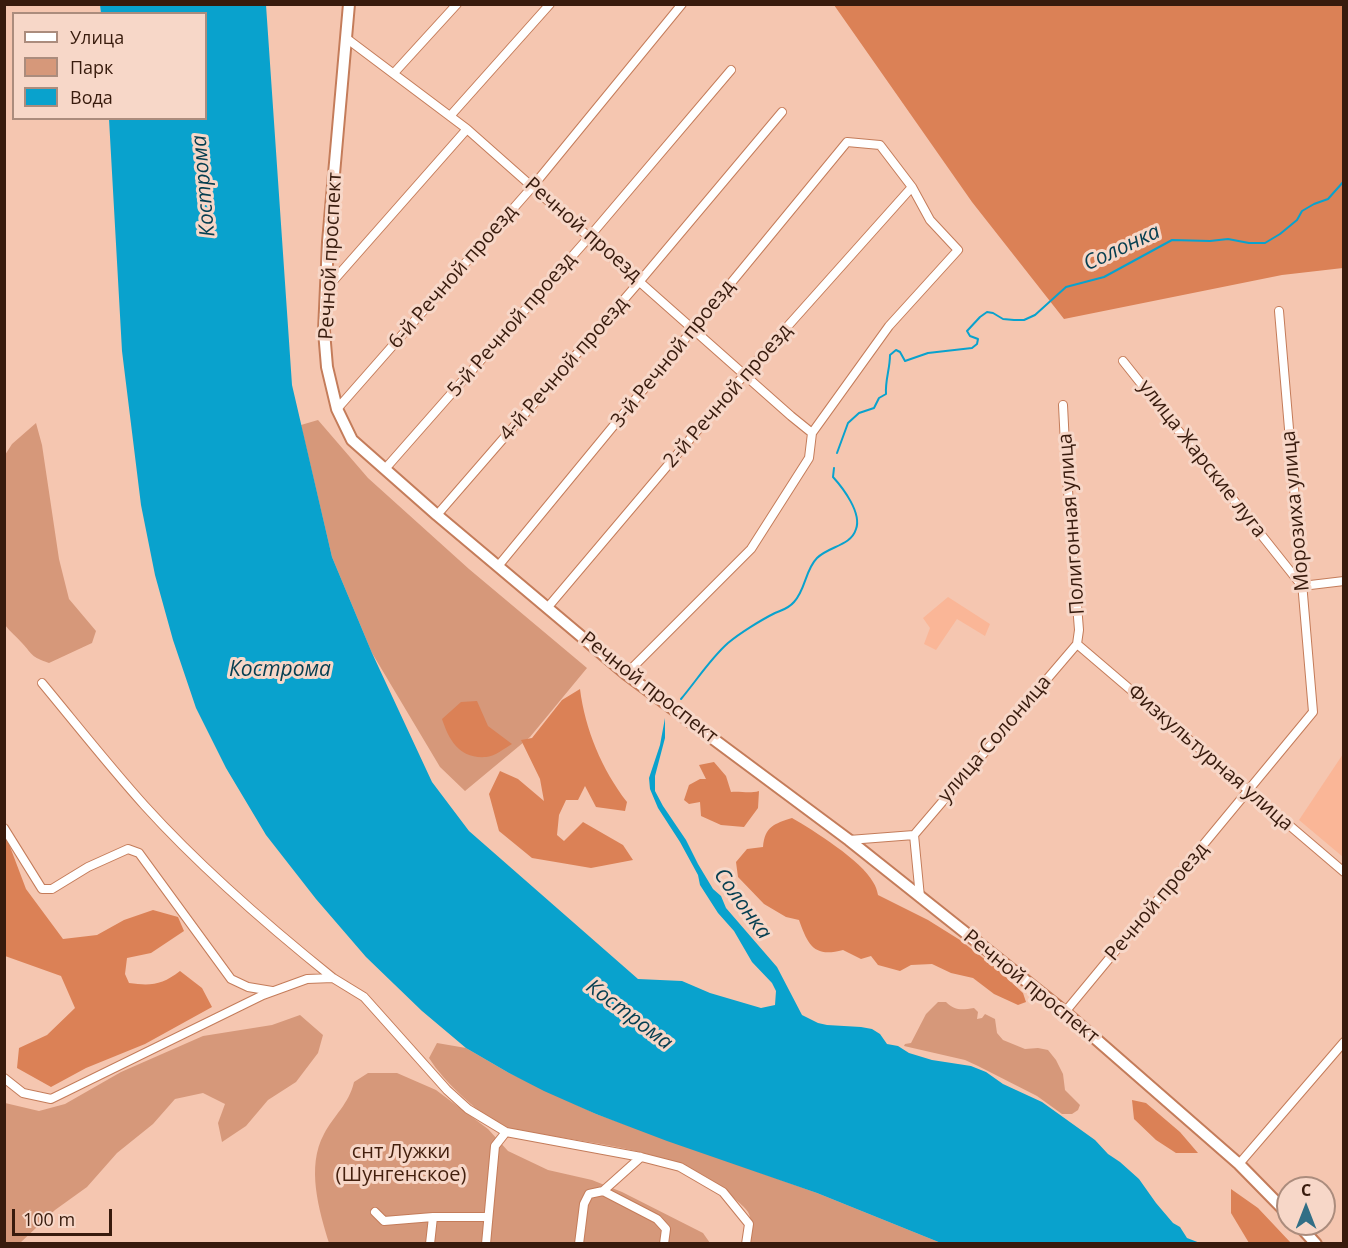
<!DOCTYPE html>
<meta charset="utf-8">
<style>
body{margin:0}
#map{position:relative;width:1348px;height:1248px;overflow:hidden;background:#f5c6b0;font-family:"Open Sans",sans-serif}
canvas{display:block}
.frame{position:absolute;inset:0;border:6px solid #381b0d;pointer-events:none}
.legend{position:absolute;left:12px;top:12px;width:195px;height:108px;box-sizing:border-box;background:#f7d7c8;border:2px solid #ab8c7d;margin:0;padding:8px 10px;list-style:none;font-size:18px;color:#381b0d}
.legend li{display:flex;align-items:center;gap:12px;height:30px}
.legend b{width:30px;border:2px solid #ab8c7d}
.north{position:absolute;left:1276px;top:1176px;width:60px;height:60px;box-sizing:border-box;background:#f7d7c8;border:2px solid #ab8c7d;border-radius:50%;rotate:0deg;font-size:16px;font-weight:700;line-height:24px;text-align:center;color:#381b0d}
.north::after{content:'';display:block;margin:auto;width:21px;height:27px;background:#326f86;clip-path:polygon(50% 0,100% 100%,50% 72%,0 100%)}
.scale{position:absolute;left:12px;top:1209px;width:100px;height:27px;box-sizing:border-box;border:3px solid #381b0d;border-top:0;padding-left:8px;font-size:18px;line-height:21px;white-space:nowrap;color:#381b0d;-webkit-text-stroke:4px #f7d7c8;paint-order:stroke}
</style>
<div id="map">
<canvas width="1348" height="1248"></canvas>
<div class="frame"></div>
<ul class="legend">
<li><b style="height:8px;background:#fff"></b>Улица</li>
<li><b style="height:16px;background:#d6987a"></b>Парк</li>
<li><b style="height:16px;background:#09a2cd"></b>Вода</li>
</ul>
<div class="north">С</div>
<div class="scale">100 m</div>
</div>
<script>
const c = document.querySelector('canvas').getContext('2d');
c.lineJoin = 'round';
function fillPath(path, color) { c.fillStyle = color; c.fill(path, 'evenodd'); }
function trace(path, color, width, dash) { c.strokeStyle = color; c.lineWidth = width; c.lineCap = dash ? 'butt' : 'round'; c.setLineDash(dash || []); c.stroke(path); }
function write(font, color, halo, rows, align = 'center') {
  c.font = font + ' "Open Sans",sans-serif'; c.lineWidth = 6; c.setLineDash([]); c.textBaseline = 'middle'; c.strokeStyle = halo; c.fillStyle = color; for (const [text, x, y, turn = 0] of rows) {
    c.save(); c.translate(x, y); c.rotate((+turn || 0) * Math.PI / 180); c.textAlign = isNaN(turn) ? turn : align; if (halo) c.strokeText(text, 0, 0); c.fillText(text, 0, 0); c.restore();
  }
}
const built = new Path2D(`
 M948 597 990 624 985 636 957 619 936 650 924 644 930 628 923 618Z
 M1343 754V857L1299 820Z`);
const green = new Path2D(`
 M318 420 368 478 469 569 587 668 530 737 465 791 440 767 372 653 332 557 301 425Z
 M36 423 42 445 59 559 69 599 96 631 92 643 49 663C30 656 34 656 22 643 16 636 10 632 5 625V455L12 444Z
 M938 1002H946C955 1011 962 1010 974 1008L978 1012 977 1019 982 1018 985 1014 995 1019 997 1033 1003 1040 1025 1049 1038 1048 1048 1050 1056 1060 1063 1074 1065 1090 1080 1105 1078 1110 1072 1114H1062L1037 1096 978 1066 965 1060 904 1046 905 1044 911 1043 926 1014Z
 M300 1015 323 1035 318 1053 296 1082 268 1100 246 1126 222 1142 218 1123 225 1104 203 1093 175 1099 153 1124 117 1153 87 1187 55 1210 20 1243H5V1103L39 1111 65 1104 121 1072 203 1036 272 1025Z
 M437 1043 466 1048 509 1073 596 1114 817 1193 941 1243H751C751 1233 753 1221 748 1212 745 1207 739 1203 735 1199 691 1154 611 1146 552 1136 538 1133 520 1133 507 1128 480 1116 444 1082 429 1058Z
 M368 1073H397L436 1090 488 1129 508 1151 548 1170 592 1180 622 1192 703 1233 710 1243H329C319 1210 306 1167 324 1134 334 1115 349 1104 354 1082Z`);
const forest = new Path2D(`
 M834 5H1343V268L1282 275 1064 319 972 202Z
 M580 689C585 729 602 770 627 802L625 811 596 807 585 786 578 800H566L559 815 557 835 564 841 583 822 623 845 633 860 591 868 532 858 499 831 489 794 500 771 518 779 544 801 540 779 521 740 532 738 562 700Z
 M477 701 488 726 512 744C505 748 494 757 486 757 459 759 449 740 442 719L461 702Z
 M714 762 726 776 731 792C741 791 749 794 759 791L758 808 744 827 721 825 701 816 700 802 689 804 684 800 689 785 700 779H706L699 765Z
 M792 818C813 830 862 861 873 882 876 886 877 891 878 895L928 920 960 940 996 968 1023 993 1026 1002 1018 1005 994 994 973 978 951 973 932 964 911 965 900 971 878 965 871 956 861 959 843 950C814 958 808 945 799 920L786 917 764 904 738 877 736 862 747 849 763 847C765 826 774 824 792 818Z
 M5 839 9 844 26 889 63 939 97 935 124 920 153 910 178 917 184 931 151 953 127 958 125 974 129 983C151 986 162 985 180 971L202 988 212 1007 145 1044 86 1068 51 1087 17 1068 19 1048 47 1035 75 1008 61 976 5 956Z
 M1132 1100 1146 1103 1180 1132 1198 1153H1176L1156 1140 1134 1119Z
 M1231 1189 1258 1208 1291 1243H1249L1231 1213Z`);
const water = new Path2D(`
 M100 5H266L292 385 332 557 372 653 432 782 469 831 638 979 682 981 710 993 761 1008 775 1005 776 991 772 983 752 962 734 931 718 913 700 885 698 875 680 842 658 808 650 789 649 778 660 745 665 718V738L655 776V791L663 806 686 840 698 864 713 889 721 896 726 908 777 967 802 1015 818 1023 827 1025 861 1027 872 1029 880 1034 887 1044 898 1046 909 1053 932 1060 971 1066 986 1072 1003 1084 1042 1102 1095 1140 1108 1154 1120 1162 1139 1179 1156 1203 1173 1223 1180 1227 1187 1238 1200 1243H941L817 1193 667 1141 596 1114 544 1091 509 1073 466 1048 422 1011 366 957 316 899 266 835 226 768 196 708 173 640 155 575 141 505 122 351 109 119 206 118V14L101 13Z`);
const stream = new Path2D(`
 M837 453 848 423 859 413 874 408 879 398 886 394C885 380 890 369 890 355L896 350 900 352 905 361 928 353 972 348 977 344 978 339 970 336 967 331 980 317 987 312 993 313 1003 319 1014 320H1024L1035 315 1066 287 1104 277 1172 240 1210 241 1228 239 1249 243H1265L1280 234 1297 220 1302 211 1314 204 1328 199 1344 181
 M681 699C697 680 710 659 728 643 740 633 761 620 775 613 782 610 788 609 794 602 806 589 805 570 817 558 829 546 851 546 856 529 862 513 843 488 833 477L834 468`);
const street = new Path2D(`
 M346 38 467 129 791 416 812 433
 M394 73 457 4
 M451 115 550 4
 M326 289 467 129
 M1123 361 1302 586 1344 581
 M1063 405 1066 465 1079 630 1077 644
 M337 409 533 186 682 4
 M385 469 590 236 731 70
 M437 515 640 281 782 112
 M499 565 847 142 880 145 912 187 930 220 958 250 889 326 812 433 809 458 751 549 626 674
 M548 607 745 374 912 187
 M1077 644 1344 872
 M42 683C76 724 109 766 145 806 202 869 267 925 333 978
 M4 828 42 889H52L88 867 128 849 139 853 231 979 248 987 272 991
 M914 835 1077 644
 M914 835 920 897
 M849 840 914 835
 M1065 1012 1313 712 1279 311
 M4 1078 23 1093 51 1099 263 995 307 979 333 978 364 997 447 1090 468 1109 506 1132 641 1157 680 1167 723 1192 749 1224 746 1244
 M1239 1164 1344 1042
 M603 1191 657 1219 666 1229 664 1244
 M375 1212 384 1221 433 1217
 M430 1244 433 1217H488
 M486 1244 495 1146 506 1132
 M579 1244 584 1204 589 1194 603 1191 641 1157`);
const secondary = new Path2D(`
 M349 4 328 242 324 331 327 367 337 409 352 440 437 515 626 674 849 840 1065 1012 1239 1164 1288 1214
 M1298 1224 1316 1244`);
const streetNames = [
 ["Речной проезд",583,230,41],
 ["Речной проспект",331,256,-87],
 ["6-й Речной проезд",453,277,-49],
 ["5-й Речной проезд",512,325,-49],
 ["3-й Речной проезд",673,354,-51],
 ["4-й Речной проезд",564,369,-49],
 ["2-й Речной проезд",728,396,-49],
 ["улица Жарские луга",1202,459,52],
 ["Морозиха улица",1296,511,-95],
 ["Полигонная улица",1072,524,-94],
 ["Речной проспект",649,688,38],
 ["улица Солоница",995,739,-49],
 ["Физкультурная улица",1210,758,41],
 ["Речной проезд",1157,902,-50],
 ["Речной проспект",1031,987,39]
];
const parkNames = [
 ["снт Лужки",401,1152],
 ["(Шунгенское)",401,1175]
];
const waterNames = [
 ["Кострома",204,186,-95],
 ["Солонка",1122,248,-25],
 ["Кострома",280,670],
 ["Солонка",742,904,54],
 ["Кострома",629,1015,37]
];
fillPath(built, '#fab697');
fillPath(green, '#d6987a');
fillPath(forest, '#db8156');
fillPath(water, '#09a2cd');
trace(stream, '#09a2cd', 2);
trace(street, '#c47c5a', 10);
trace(secondary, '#c47c5a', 14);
trace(street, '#fff', 8);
trace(secondary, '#fff', 10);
write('20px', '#381b0d', '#f7d7c8', streetNames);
write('20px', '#431f0d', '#f7d7c8', parkNames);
write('italic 21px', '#053e50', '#f7d7c8', waterNames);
</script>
